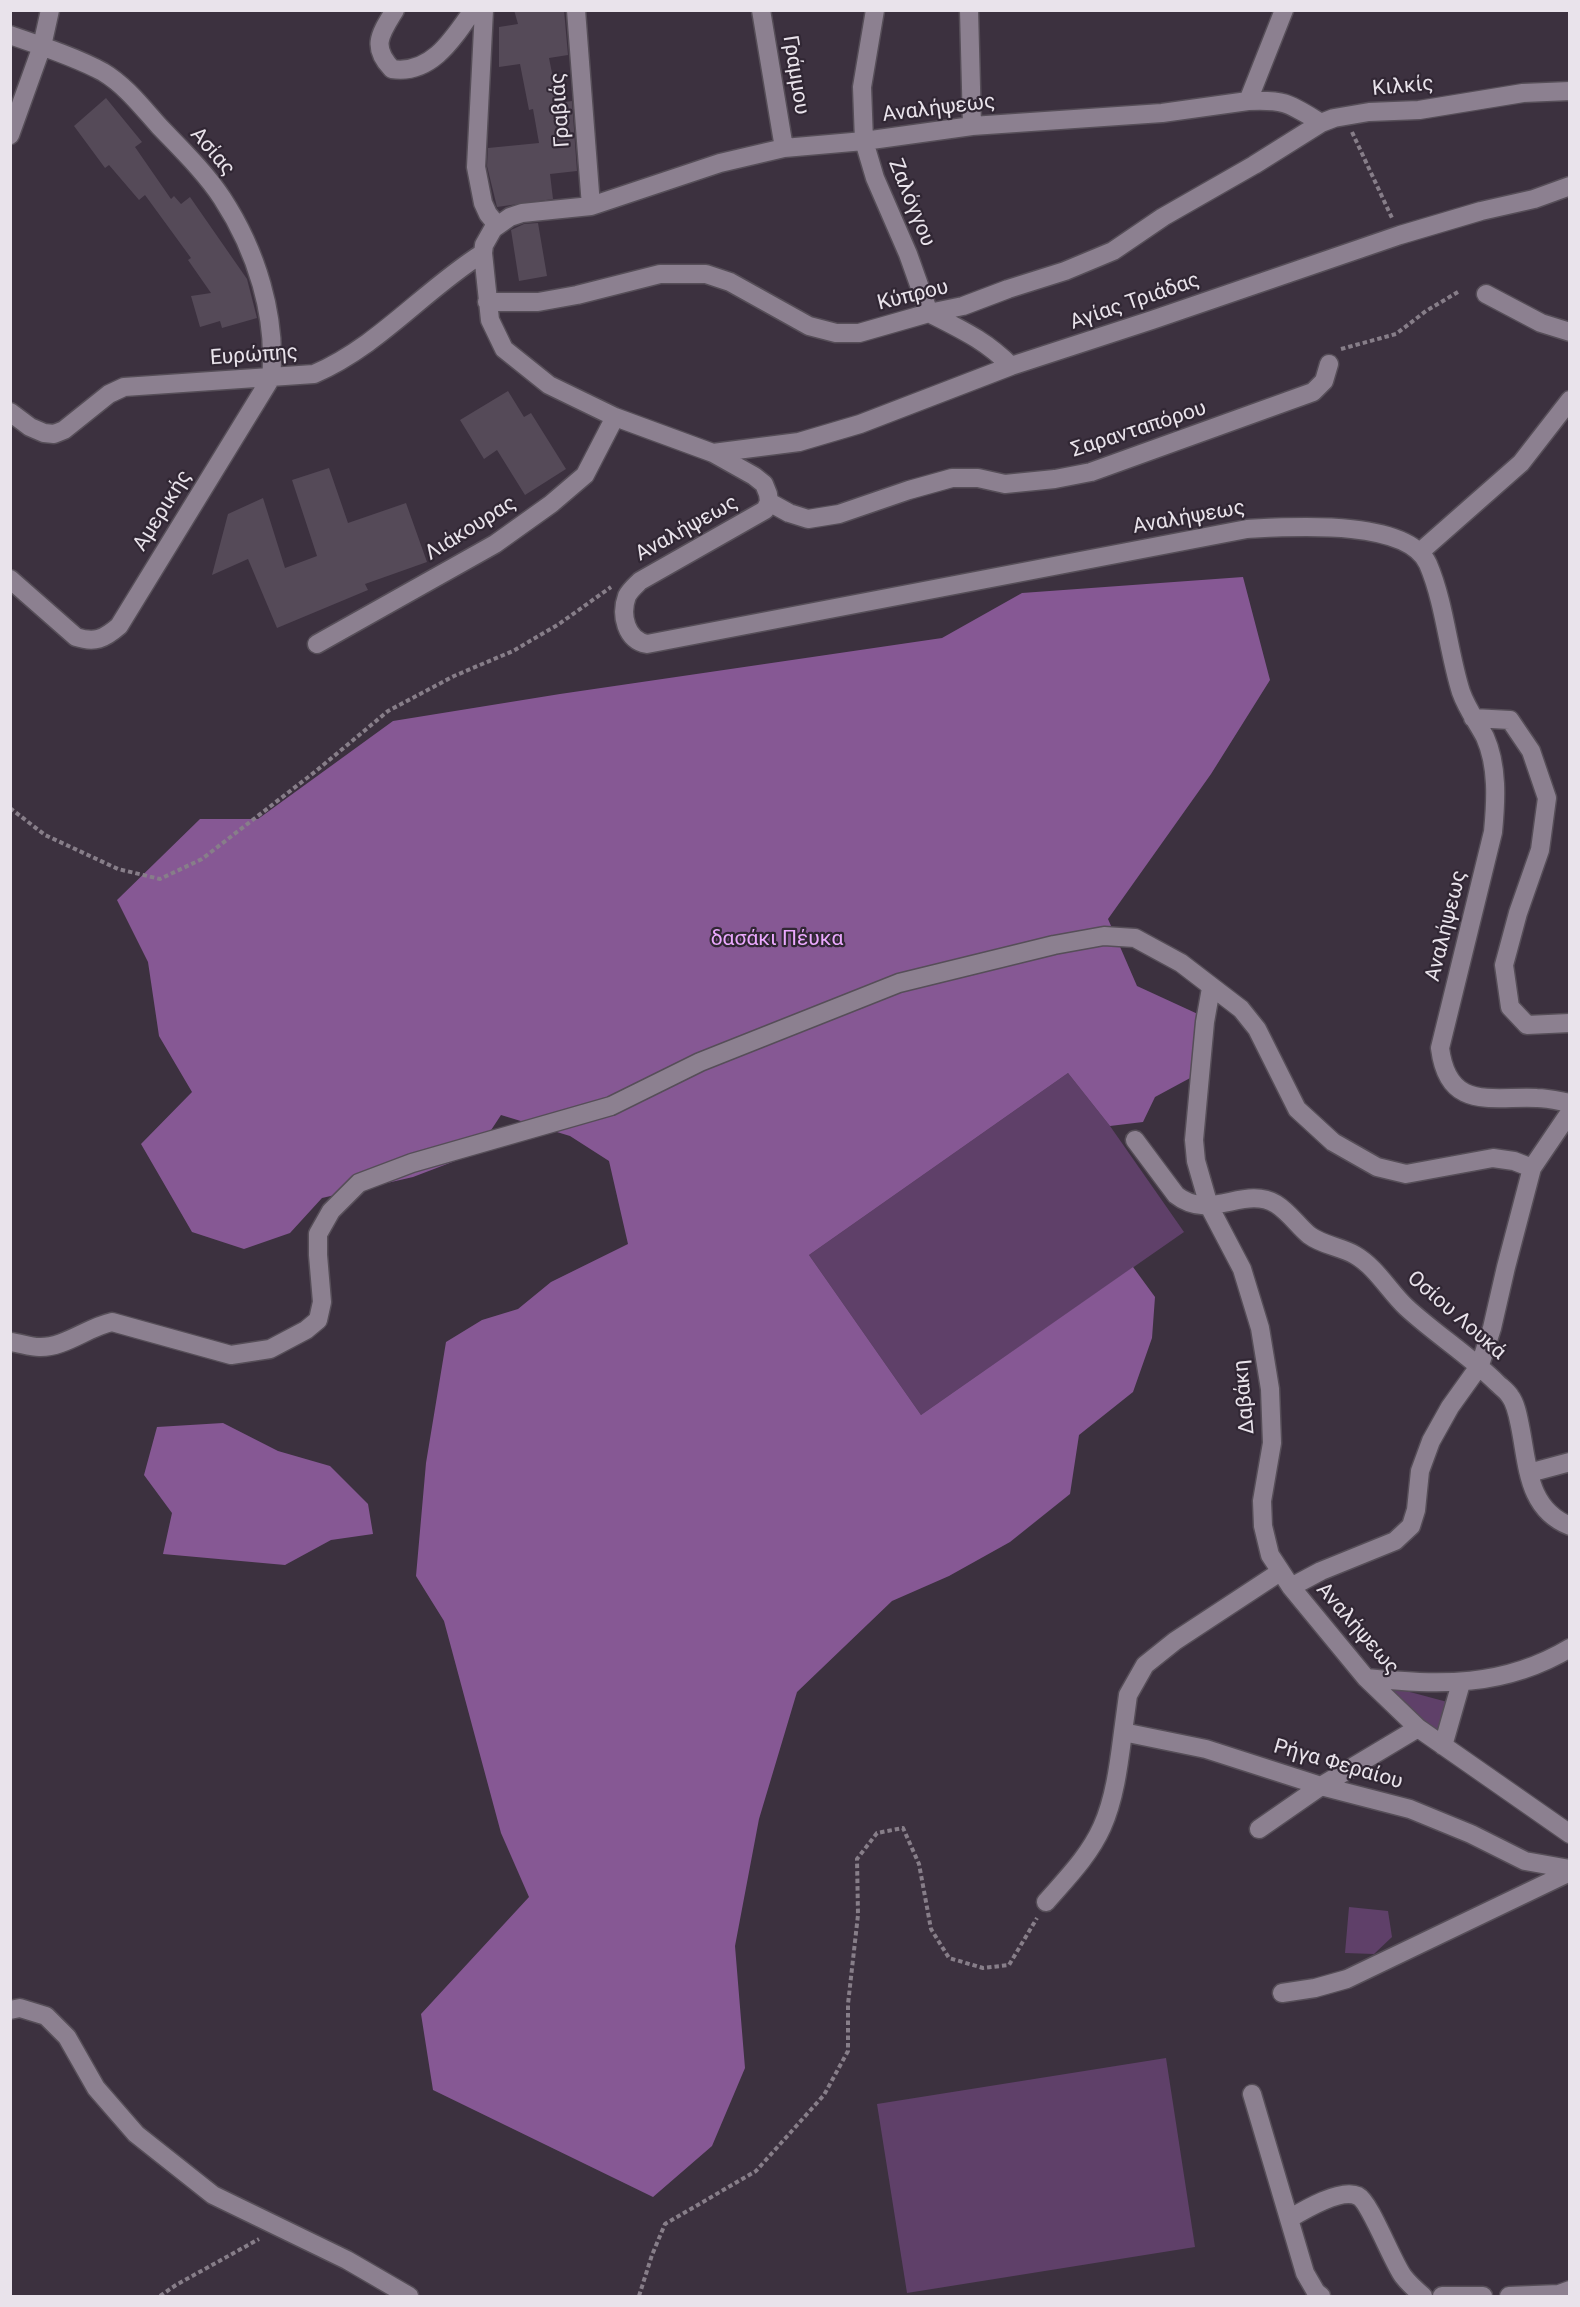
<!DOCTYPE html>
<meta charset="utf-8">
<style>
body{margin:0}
#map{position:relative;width:1580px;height:2307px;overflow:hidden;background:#3c313f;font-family:Roboto,sans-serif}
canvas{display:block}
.frame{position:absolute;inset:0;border:12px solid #e9e3eb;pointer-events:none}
</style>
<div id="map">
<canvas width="1580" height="2307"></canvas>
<div class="frame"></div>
</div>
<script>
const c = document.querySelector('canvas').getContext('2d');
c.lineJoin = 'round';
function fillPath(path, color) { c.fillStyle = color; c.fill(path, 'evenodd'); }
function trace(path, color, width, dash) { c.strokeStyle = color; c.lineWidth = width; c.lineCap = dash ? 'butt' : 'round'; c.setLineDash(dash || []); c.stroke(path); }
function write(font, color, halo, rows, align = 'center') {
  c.font = font + ' Roboto,sans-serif'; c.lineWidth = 4.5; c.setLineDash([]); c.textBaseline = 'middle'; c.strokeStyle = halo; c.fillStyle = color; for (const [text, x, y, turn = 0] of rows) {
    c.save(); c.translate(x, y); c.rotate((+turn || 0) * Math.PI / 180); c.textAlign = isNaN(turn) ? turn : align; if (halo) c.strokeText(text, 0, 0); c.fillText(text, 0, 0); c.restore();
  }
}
const green = new Path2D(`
 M1068 1073 1110 1126 1184 1232 921 1415 809 1255Z
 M1384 1685 1451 1703 1437 1734Z
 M1349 1907 1388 1911 1392 1937 1374 1954 1345 1953Z
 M1166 2058 1195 2247 907 2293 877 2104Z`);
const forest = new Path2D(`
 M1243 577 1270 680 1211 774 1108 919 1137 986 1200 1015 1192 1077 1155 1097 1143 1122 1110 1126 1068 1073 809 1255 921 1415 1133 1267 1155 1297 1152 1338 1133 1392 1079 1435 1070 1494 1010 1542 949 1576 892 1601 797 1692 759 1819 735 1946 745 2068 712 2146 653 2197 433 2090 421 2014 529 1897 501 1833 444 1621 416 1576 426 1463 446 1342 482 1320 518 1309 551 1282 628 1244 609 1161 570 1136 501 1115 476 1153 413 1177 322 1198 290 1233 244 1249 192 1232 141 1144 192 1092 159 1036 148 962 117 900 200 819H258L393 721 560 694 942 638 1022 593Z
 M223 1423 278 1451 330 1466 368 1504 373 1534 331 1540 285 1565 163 1554 172 1513 144 1475 157 1427Z`);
const building = new Path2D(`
 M514 10H564L568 55 549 58 558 103 572 101 577 171 550 174 553 199 497 207 487 166 488 148 539 143 533 109 529 110 520 64 499 67V27L518 24Z
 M106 98 142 142 135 147 171 199 174 196 181 204 190 197 247 279 257 318 222 328 220 321 200 327 191 296 211 293 188 260 191 258 145 195 139 200 109 165 105 168 74 126Z
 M538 223 547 276 519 281 511 230 524 224Z
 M508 391 524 417 531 413 566 469 525 495 497 450 484 459 460 420Z
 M329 468 348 523 406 503 427 562 365 584 368 590 277 628 248 559 212 575 228 514 263 498 285 568 317 556 292 480Z`);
const path = new Path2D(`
 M1352 132 1392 218
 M1341 349 1396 334 1426 311 1458 292
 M10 808 45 835 118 869 160 879 202 859 316 771 388 711 454 676 513 651 559 624 611 587
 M160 2296 176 2285 259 2239
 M639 2296 652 2255 665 2224 756 2171 824 2095 848 2051V2004L858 1915 857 1859 877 1833 903 1828 919 1864 931 1929 949 1958 983 1968 1009 1965 1037 1918`);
const minor = new Path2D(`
 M395 10C381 33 370 46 392 69 431 75 453 39 473 10
 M484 10 476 167 483 203 488 214 497 225
 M576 10 591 206
 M761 10 784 148
 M875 10 862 87 864 141 875 178 908 254 929 313C962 330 985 340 1011 366
 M969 10 972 126
 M1284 10 1248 101 1162 113 972 126 864 141 784 148 720 163 591 206 522 213 510 217 493 229 484 245 483 253 490 320 504 349 549 385 615 417 713 453 754 476 764 484 768 494 769 502 765 510 640 581C636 585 630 590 627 596 620 615 626 640 647 644L1247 529C1289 527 1407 518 1428 564 1445 604 1448 651 1461 692 1467 709 1477 722 1485 737 1498 766 1496 801 1493 832L1440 1048C1448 1111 1490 1096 1537 1098 1548 1098 1559 1101 1570 1103
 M10 35C39 45 78 58 103 72 125 85 142 107 159 126 180 148 205 172 222 198 256 250 277 316 271 378L119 626C104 639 95 643 76 637L10 579
 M1248 101C1285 99 1290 104 1321 123L1334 118 1369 112 1419 110 1523 93 1570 91
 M10 135 42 46 50 10
 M1486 294 1541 323 1570 332
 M487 302H538L577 295 660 274H706L730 282 809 326 836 333H859L929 313 963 306 1008 289 1065 271 1113 251 1163 217 1254 165 1321 123
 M10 412 30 427 44 433 54 434 64 430 109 394 124 387 314 374C379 346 424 290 483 253
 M713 453 799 442 860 424 1011 366 1152 320 1400 235 1481 211 1534 199 1570 186
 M769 502 789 513 808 519 839 514 909 490 952 478H978L1005 484 1055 479 1091 472 1313 392 1324 381 1329 364
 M1420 552 1521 463 1570 400
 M317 644 495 544 551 504 585 475 615 417
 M1473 718 1510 720 1531 751 1547 798 1540 850 1518 913 1504 965 1510 1007 1527 1025 1570 1023
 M1211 988 1205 1022 1194 1140 1196 1161 1209 1206 1242 1269 1260 1328 1270 1389 1272 1443 1262 1501 1263 1526 1270 1555 1291 1587 1366 1678 1418 1728 1570 1834
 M1135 1140 1176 1195C1210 1222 1244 1185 1276 1204 1289 1212 1298 1226 1309 1235 1322 1245 1341 1247 1355 1255 1376 1267 1389 1291 1406 1307 1435 1334 1469 1355 1497 1383 1501 1387 1507 1391 1510 1396 1516 1404 1518 1416 1520 1426 1528 1465 1527 1509 1570 1526
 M10 1342C20 1343 30 1347 39 1347 64 1348 88 1327 112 1322L231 1355 270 1349 306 1330 318 1320 322 1302 318 1255V1234L331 1211 359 1183 412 1163 611 1106 700 1062 899 983 1054 945 1104 936 1135 938 1181 963 1241 1009 1257 1029 1297 1109 1333 1142 1377 1167 1406 1174 1493 1158 1514 1161 1532 1168
 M1529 1473 1570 1462
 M1280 1572 1175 1641 1145 1665 1128 1695 1123 1732 1206 1749 1321 1786 1410 1809 1471 1834 1525 1861 1570 1869
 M1291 1587 1321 1571 1395 1541 1411 1526 1416 1510 1420 1471 1431 1441 1450 1407 1480 1365 1492 1328 1506 1267 1532 1168 1570 1112
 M1366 1678C1440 1685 1503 1688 1570 1648
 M1443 1746 1461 1683
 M1259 1829 1321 1786 1418 1728
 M1046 1902C1066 1879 1089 1856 1102 1827 1115 1798 1119 1763 1123 1732
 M1282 1993 1315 1988 1347 1979 1570 1872
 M10 2010 20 2008 46 2016 67 2037 96 2088 136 2134 213 2195 347 2260 409 2296
 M1252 2094 1305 2273 1316 2292 1321 2296
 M1289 2219C1304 2210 1341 2188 1358 2196 1370 2202 1392 2261 1403 2276 1409 2284 1416 2290 1423 2296
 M1442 2296H1483
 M1509 2296 1559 2294 1570 2290`);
const streetNames = [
 ["Γράμμου",795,75,81],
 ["Κιλκίς",1403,87,-5],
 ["Αναλήψεως",939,109,-7],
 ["Γραβιάς",561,110,-94],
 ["Ασίας",212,152,49],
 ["Ζαλόγγου",911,203,68],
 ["Κύπρου",913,296,-14],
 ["Αγίας Τριάδας",1135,302,-19],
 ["Ευρώπης",254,356,-4],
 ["Σαρανταπόρου",1139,430,-18],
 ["Αμερικής",163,511,-58],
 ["Αναλήψεως",1189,518,-10],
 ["Λιάκουρας",471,529,-32],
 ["Αναλήψεως",687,529,-29],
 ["Αναλήψεως",1447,926,-76],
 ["Οσίου Λουκά",1456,1316,41],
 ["Δαβάκη",1245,1397,-95],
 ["Αναλήψεως",1357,1629,49],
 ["Ρήγα Φεραίου",1338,1765,16]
];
const parkNames = [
 ["δασάκι Πέυκα",777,940]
];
fillPath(green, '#5f4069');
fillPath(forest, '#865894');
fillPath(building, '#554a58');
trace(minor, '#564e58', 21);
trace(path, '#877e89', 4, [4.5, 3]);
trace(minor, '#8c8090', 18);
write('21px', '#e9e3eb', '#312734', streetNames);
write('21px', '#eba9fe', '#312734', parkNames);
</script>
